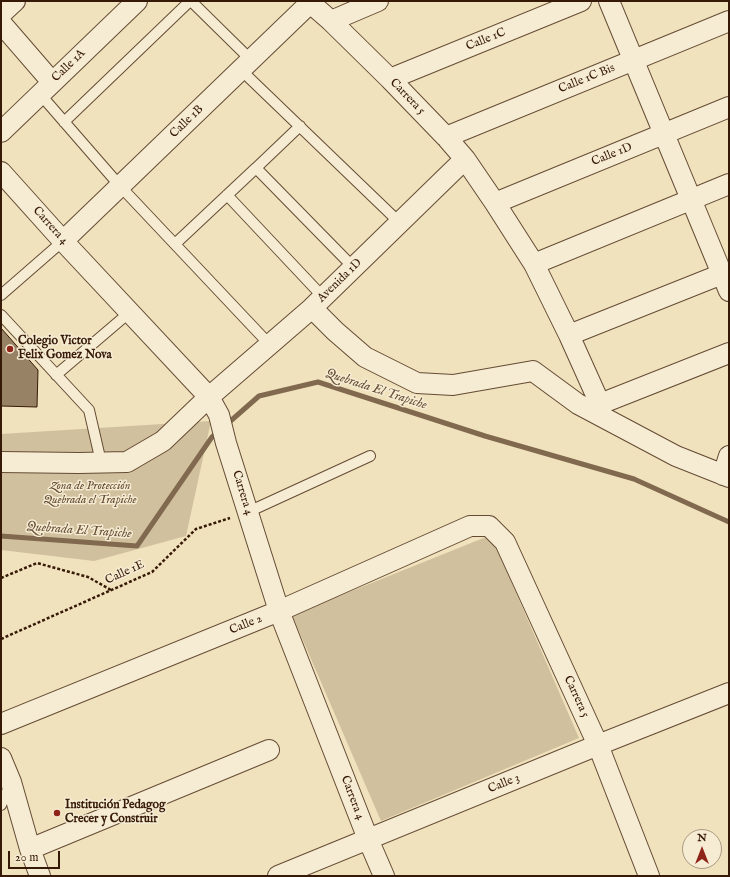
<!DOCTYPE html>
<meta charset="utf-8">
<style>
body{margin:0}
#map{position:relative;width:730px;height:877px;overflow:hidden;background:#f0e2bc;font-family:"IM FELL English",serif}
canvas{display:block}
.frame{position:absolute;inset:0;border:2px solid #371907;pointer-events:none}
.north{position:absolute;left:682px;top:829px;width:40px;height:40px;box-sizing:border-box;background:#f5ecd3;border:1px solid #a99881;border-radius:50%;rotate:0deg;font-size:11px;font-weight:700;line-height:16px;text-align:center;color:#371907}
.north::after{content:'';display:block;margin:auto;width:14px;height:18px;background:#8f2418;clip-path:polygon(50% 0,100% 100%,50% 72%,0 100%)}
.scale{position:absolute;left:8px;top:851px;width:52px;height:18px;box-sizing:border-box;border:2px solid #371907;border-top:0;padding-left:5px;font-size:12px;line-height:14px;white-space:nowrap;color:#371907;-webkit-text-stroke:3px #f5ecd3;paint-order:stroke}
</style>
<div id="map">
<canvas width="730" height="877"></canvas>
<div class="frame"></div>
<div class="north">N</div>
<div class="scale">20 m</div>
</div>
<script>
const c = document.querySelector('canvas').getContext('2d');
c.lineJoin = 'round';
function fillPath(path, color) { c.fillStyle = color; c.fill(path, 'evenodd'); }
function trace(path, color, width, dash) { c.strokeStyle = color; c.lineWidth = width; c.lineCap = dash ? 'butt' : 'round'; c.setLineDash(dash || []); c.stroke(path); }
function write(font, color, halo, rows, align = 'center') {
  c.font = font + ' "IM FELL English",serif'; c.lineWidth = 3; c.setLineDash([]); c.textBaseline = 'middle'; c.strokeStyle = halo; c.fillStyle = color; for (const [text, x, y, turn = 0] of rows) {
    c.save(); c.translate(x, y); c.rotate((+turn || 0) * Math.PI / 180); c.textAlign = isNaN(turn) ? turn : align; if (halo) c.strokeText(text, 0, 0); c.fillText(text, 0, 0); c.restore();
  }
}
const green = new Path2D(`
 M211 421 186 536 94 561 1 550V434Z
 M491 535 579 738 381 821 292 615Z`);
const stream = new Path2D(`
 M226 425 259 396 318 382 485 436 634 479 729 522
 M1 536 137 546 212 437 219 431`);
const building = new Path2D(`
 M1 328 38 370 37 407 1 406Z`);
const path = new Path2D(`
 M1 578 37 563 88 577 111 590
 M1 639 152 572 196 529 230 518`);
const lane = new Path2D(`
 M191 1 251 60
 M241 70 400 223
 M40 94 120 186 270 345
 M64 122 190 1
 M300 126 256 168 354 268
 M227 195 323 297
 M175 244 256 168
 M1 295 63 241
 M1 315 89 410 101 462
 M56 375 130 312
 M248 512 370 456
 M1 805 10 785`);
const street = new Path2D(`
 M308 1 331 21 390 79 446 137 465 159 495 203 534 264 569 335 600 404 729 353
 M609 1 729 291
 M1 14 15 1
 M331 21 378 1
 M1 23 52 82
 M390 79 581 1
 M1 132 137 1
 M446 137 729 21
 M1 172 63 241 209 397 219 415 226 443 279 611 368 839 384 876
 M495 203 729 107
 M63 241 310 3
 M534 264 729 184
 M312 308 335 331 365 357 417 383 453 385 533 371 578 404 676 456 729 477
 M569 335 722 274
 M1 462 79 463 127 462 163 441 209 397 312 308 465 159
 M723 475 729 456
 M1 724 279 611 470 526H489L505 542 598 745 649 876
 M1 758 11 782 30 849 40 876
 M30 849 269 750
 M278 876 598 745 729 693`);
const markers = [
 [10,349,4,"#8f2418"],
 [57,813,4,"#8f2418"]
];
const streetNames = [
 ["Calle 1C",486,40,-22],
 ["Calle 1A",69,66,-44],
 ["Calle 1C Bis",587,79,-22],
 ["Carrera 5",407,97,46],
 ["Calle 1B",187,122,-44],
 ["Calle 1D",612,155,-22],
 ["Carrera 4",50,226,48],
 ["Avenida 1D",340,281,-44],
 ["Carrera 4",242,493,73],
 ["Calle 1E",125,573,-25],
 ["Calle 2",246,625,-22],
 ["Carrera 5",576,697,65],
 ["Calle 3",504,784,-22],
 ["Carrera 4",352,798,69]
];
const poiNames = [
 ["Colegio Victor",18,342],
 ["Felix Gomez Nova",18,356],
 ["Institución Pedagog",65,806],
 ["Crecer y Construir",65,820]
];
const parkNames = [
 ["Zona de Protección",90,487],
 ["Quebrada el Trapiche",90,501]
];
const waterNames = [
 ["Quebrada El Trapiche",376,390,18],
 ["Quebrada El Trapiche",79,531,4]
];
fillPath(green, '#d1c09d');
trace(stream, '#80694e', 5);
fillPath(building, '#978265');
trace(building, '#371907', 1);
trace(lane, '#654b34', 12);
trace(street, '#654b34', 22);
trace(path, '#371907', 2.5, [3, 2]);
trace(lane, '#f5ecd3', 10);
trace(street, '#f5ecd3', 20);
for (const [x, y, r, color] of markers) { const dot = new Path2D(); dot.arc(x, y, r, 0, 2 * Math.PI); c.fillStyle = color; c.fill(dot); trace(dot, '#f5ecd3', 1.5); }
write('12px', '#371907', '#f5ecd3', streetNames);
write('bold 12px', '#371907', '#f5ecd3', poiNames, 'left');
write('italic 12px', '#654b34', '#f5ecd3', parkNames);
write('italic 13px', '#684e37', '#f5ecd3', waterNames);
</script>
